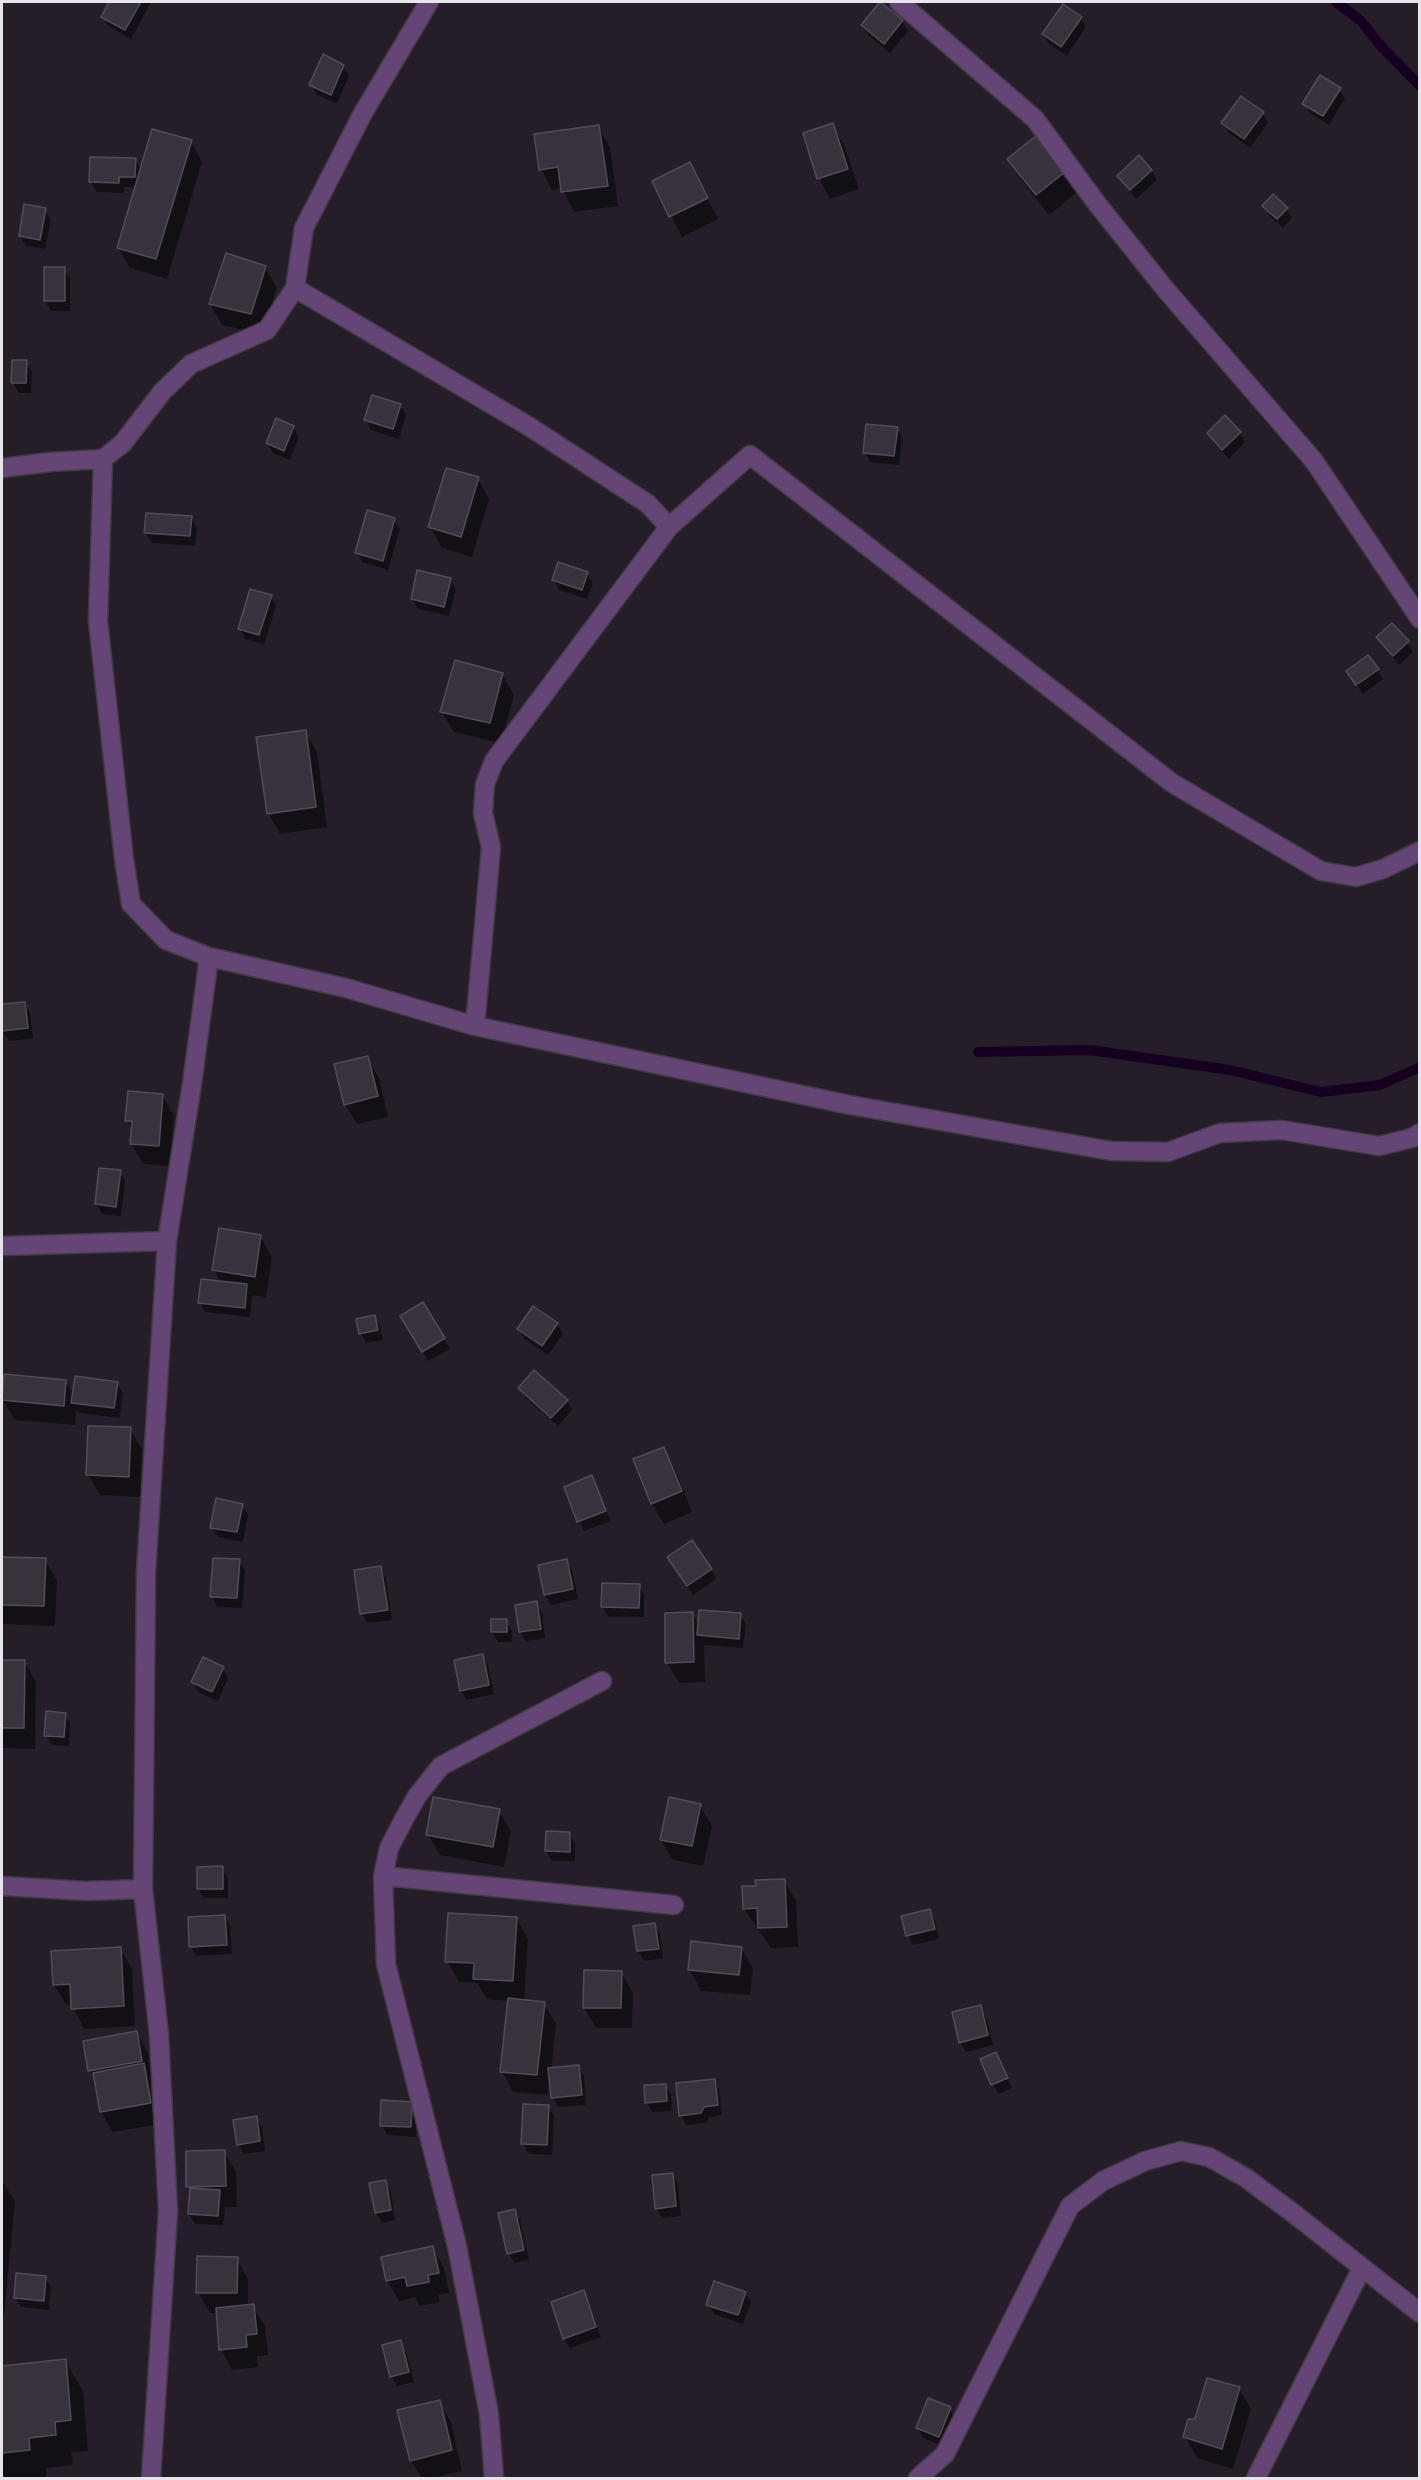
<!DOCTYPE html>
<style>
body{margin:0}
#map{position:relative;width:1421px;height:2480px;overflow:hidden;background:#251e29;font-family:Inter,sans-serif}
canvas{display:block}
.frame{position:absolute;inset:0;border:3px solid #e8e4eb;pointer-events:none}
</style>
<div id="map">
<canvas width="1421" height="2480"></canvas>
<div class="frame"></div>
</div>
<script>
const c = document.querySelector('canvas').getContext('2d');
c.lineJoin = 'round';
function fillPath(path, color) { c.fillStyle = color; c.fill(path, 'evenodd'); }
function trace(path, color, width, dash) { c.strokeStyle = color; c.lineWidth = width; c.lineCap = dash ? 'butt' : 'round'; c.setLineDash(dash || []); c.stroke(path); }
const shadow = new Path2D(`
 M111 2H151L131 39 108 26 103 17Z
 M880 4 902 21 908 31 890 53 868 35 862 26Z
 M1081 18 1086 27 1067 56 1049 44 1044 35Z
 M343 66 349 76 337 104 317 95 311 85Z
 M1339 89 1345 99 1329 125 1310 113 1304 104Z
 M1262 113 1268 123 1250 148 1229 133 1223 123Z
 M832 125 844 145 859 189 830 199 819 178Z
 M598 127 610 147 618 206 574 212 562 188 552 190 541 169Z
 M191 141 202 162 167 279 130 268 118 248 136 187H124V193L97 192 91 182 135 159 141 170Z
 M1009 159 1064 173 1076 193 1049 215 1021 180Z
 M690 164 718 219 682 237 654 182Z
 M1151 170 1157 180 1136 199 1119 177Z
 M1264 206 1286 209 1292 218 1283 228 1270 216Z
 M45 210 51 220 45 249 26 246 20 236Z
 M265 267 277 288 262 334 222 325 210 304Z
 M64 269 70 279V311H51L45 301Z
 M26 362 32 372 31 393H19L13 383Z
 M400 405 406 415 399 439 371 430 366 420Z
 M293 427 299 437 290 460 273 453 267 443Z
 M897 428 902 438 899 465 870 462 865 452Z
 M1240 433 1245 442 1229 459 1214 443 1208 434Z
 M478 479 489 499 472 557 442 548 430 527Z
 M191 517 197 527 195 546 152 543 146 533Z
 M394 520 400 529 388 570 362 562 357 552Z
 M587 574 593 584 587 599 559 590 554 580Z
 M450 579 456 589 449 616 418 609 412 599Z
 M271 596 276 606 264 644 245 639 240 629Z
 M1378 638 1407 642 1413 652 1399 665Z
 M1377 670 1383 679 1363 694 1354 681Z
 M502 674 514 695 501 743 454 732 442 712Z
 M305 731 317 752 327 827 280 834 268 813Z
 M25 1003 30 1013 33 1038 9 1041 3 1031 2 1006Z
 M367 1058 379 1078 388 1117 357 1124 345 1104Z
 M163 1096 174 1116 170 1166 143 1164 131 1143 133 1131 127 1120Z
 M120 1172 125 1181 121 1216 102 1214 96 1204Z
 M260 1236 272 1257 266 1297 252 1295 250 1317 205 1312 200 1303 221 1283 214 1270Z
 M423 1304 450 1349 428 1361 402 1316Z
 M375 1317 380 1326 383 1340 366 1343 361 1333Z
 M557 1324 563 1334 548 1355 524 1339 519 1329Z
 M65 1381 74 1396 117 1383 123 1393 120 1418 79 1413 76 1409 75 1425 15 1420 3 1400Z
 M520 1388 567 1401 572 1410 558 1426 526 1398Z
 M130 1428 142 1449 140 1497 100 1495 88 1475Z
 M664 1448 675 1469 692 1512 664 1524 652 1503Z
 M592 1477 611 1521 584 1531 566 1488Z
 M242 1505 248 1515 243 1542 218 1537 212 1527Z
 M2 1558 45 1560 57 1580 55 1626 2 1624Z
 M239 1561 245 1570 242 1608 217 1607 212 1597Z
 M566 1561 572 1570 578 1599 551 1605 545 1595 540 1566Z
 M675 1567 711 1569 716 1579 693 1595Z
 M380 1568 386 1578 392 1620 367 1623 362 1613Z
 M603 1585 639 1586 644 1595V1617H608L603 1607Z
 M536 1603 542 1613 545 1638 526 1641 520 1631Z
 M693 1614 699 1626 740 1615 746 1624 743 1648 704 1645 705 1682 679 1683 667 1662Z
 M506 1621 512 1631V1642H498L492 1632Z
 M483 1656 488 1665 494 1694 467 1700 461 1691Z
 M2 1661H24L36 1682 35 1749 2 1748Z
 M223 1668 228 1678 218 1701 198 1692 193 1682Z
 M65 1714 70 1724 69 1746 52 1745 46 1735Z
 M700 1806 712 1826 703 1866 673 1860 661 1840Z
 M499 1811 511 1831 504 1867 440 1855 428 1835Z
 M569 1833 575 1843V1861H552L546 1851Z
 M222 1868 228 1878V1898H204L198 1888Z
 M784 1880 796 1901 798 1947 771 1948 744 1909 758 1887Z
 M929 1910 935 1920 939 1939 913 1945 908 1935Z
 M224 1916 230 1926 232 1954 196 1956 191 1946Z
 M516 1918 528 1939 524 2001 544 2004 556 2024 551 2070 578 2067 584 2076 586 2105 558 2107 553 2097 549 2079 548 2095 513 2092 502 2071 509 2001 487 1999 477 1983 459 1982 447 1961Z
 M654 1924 660 1934 663 1958 644 1961 638 1951Z
 M120 1948 132 1969 135 2026 84 2029 72 2005H66L54 1985Z
 M741 1948 753 1968 750 1995 701 1991 690 1970Z
 M621 1972 633 1993 632 2028H596L584 2008Z
 M980 2006 986 2016 993 2045 966 2052 960 2042Z
 M136 2032 148 2053 161 2124 113 2132 101 2112 96 2082 90 2071 84 2042Z
 M982 2060 1001 2064 1012 2088 998 2094Z
 M714 2080 719 2090 722 2115 709 2117 706 2123 686 2125 681 2115Z
 M665 2085 671 2095 672 2111 652 2112 646 2102Z
 M411 2103 417 2113 416 2137 387 2135 382 2126Z
 M548 2106 554 2116 552 2155 529 2154 523 2144Z
 M256 2118 262 2128 265 2151 244 2154 238 2144Z
 M187 2152H224L236 2172 237 2207H225L223 2225 195 2224 189 2214 191 2192 188 2187Z
 M672 2174 678 2184 681 2216 662 2218 657 2208Z
 M2 2181 15 2201 4 2316H2Z
 M385 2182 391 2192 395 2220 382 2223 376 2213 371 2184Z
 M514 2211 520 2220 529 2260 514 2263 509 2254 500 2214Z
 M432 2248 444 2268 449 2293 438 2295 440 2302 420 2306 415 2297 399 2301 387 2280Z
 M237 2259 248 2279V2306H253L265 2326 268 2355 257 2356 258 2367 232 2370 221 2349 218 2313H210L198 2292Z
 M45 2277 51 2287 49 2310 21 2307 15 2297Z
 M583 2292 601 2337 570 2348 564 2338Z
 M745 2293 751 2303 743 2324 714 2314 708 2305Z
 M401 2341 406 2351 414 2382 397 2386 391 2376Z
 M65 2361 83 2391 88 2451 71 2452 73 2465 46 2468V2478H5L2 2472V2368Z
 M1239 2388 1251 2409 1233 2469 1197 2458 1185 2437 1196 2421Z
 M439 2402 451 2422 462 2471 433 2478H422L411 2461Z
 M949 2408 955 2418 944 2446 923 2438 918 2428Z`);
const stream = new Path2D(`
 M1336 2 1361 21 1380 45 1420 86
 M978 1052 1090 1050 1230 1070 1321 1092 1380 1085 1420 1067`);
const building = new Path2D(`
 M109 2H141L125 30 101 17Z
 M880 2 903 20 884 44 861 25Z
 M1063 4 1082 17 1061 47 1042 34Z
 M323 54 344 65 331 95 309 85Z
 M1320 75 1341 88 1323 116 1302 104Z
 M1241 96 1264 112 1244 139 1221 123Z
 M833 123 848 169 817 179 803 133Z
 M599 125 608 186 561 192 558 167 539 170 534 134Z
 M152 129 192 140 156 259 117 248Z
 M1036 136 1065 172 1036 195 1007 159Z
 M1139 155 1152 170 1130 190 1117 176Z
 M90 157 136 158 135 177H119V183L89 182Z
 M690 162 708 198 669 217 652 181Z
 M1273 194 1288 208 1277 219 1262 206Z
 M24 204 46 208 40 240 19 236Z
 M226 253 266 266 251 314 209 304Z
 M44 267H65V301H44Z
 M12 360H27L26 383H11Z
 M372 395 401 404 393 429 364 420Z
 M1225 415 1241 432 1222 450 1207 433Z
 M276 418 294 426 284 451 266 443Z
 M866 424 898 427 894 456 863 453Z
 M446 468 479 477 461 537 428 527Z
 M367 510 395 518 383 561 355 553Z
 M146 513 192 516 190 536 144 533Z
 M558 562 588 572 582 590 552 580Z
 M417 570 451 578 444 607 411 599Z
 M250 589 272 595 259 635 238 629Z
 M1392 623 1409 641 1393 656 1376 637Z
 M1368 655 1379 669 1356 685 1346 671Z
 M455 660 503 673 490 723 440 712Z
 M306 730 316 807 267 814 256 737Z
 M25 1002 28 1028 2 1031V1004Z
 M368 1056 378 1096 344 1105 334 1064Z
 M128 1091 163 1094 159 1146 130 1144 132 1121H125Z
 M99 1168 121 1170 116 1207 95 1204Z
 M219 1228 261 1235 255 1277 212 1270Z
 M201 1279 247 1284 245 1308 198 1303Z
 M423 1302 445 1338 422 1352 400 1316Z
 M533 1306 558 1323 542 1346 517 1329Z
 M375 1315 378 1330 359 1334 356 1319Z
 M534 1370 568 1400 551 1418 518 1388Z
 M4 1374 66 1380 64 1406 2 1400Z
 M75 1376 118 1382 114 1408 71 1403Z
 M88 1426 131 1427 129 1477 86 1475Z
 M664 1447 682 1491 651 1504 633 1459Z
 M592 1475 606 1511 577 1522 564 1487Z
 M216 1498 243 1504 237 1532 210 1528Z
 M692 1540 712 1569 687 1586 667 1557Z
 M2 1557 46 1558 44 1606 2 1605Z
 M213 1558 240 1559 237 1598 210 1597Z
 M567 1559 573 1589 544 1595 538 1565Z
 M381 1566 388 1610 360 1614 354 1570Z
 M602 1583 640 1584 639 1608 601 1607Z
 M537 1601 541 1629 519 1632 515 1605Z
 M699 1610 741 1613 739 1639 697 1635Z
 M693 1612 694 1662 665 1663V1613Z
 M491 1619H507V1632H491Z
 M483 1654 489 1685 460 1691 454 1660Z
 M203 1657 224 1667 212 1692 191 1682Z
 M2 1660H25L24 1728H2Z
 M46 1711 66 1713 64 1737 44 1736Z
 M433 1797 500 1809 493 1847 426 1835Z
 M669 1797 701 1804 692 1846 660 1840Z
 M546 1831 570 1832V1852L545 1851Z
 M223 1866V1889H197V1867Z
 M785 1879 787 1927 758 1928 757 1908 743 1909 742 1886H756L755 1880Z
 M930 1909 935 1929 906 1936 901 1916Z
 M448 1913 517 1917 513 1981 473 1979 474 1963 445 1962Z
 M225 1915 227 1945 189 1947 188 1917Z
 M655 1923 659 1949 637 1951 633 1926Z
 M691 1941 742 1947 739 1975 688 1970Z
 M121 1947 124 2006 71 2009 70 1984 53 1985 51 1951Z
 M584 1970 622 1971 621 2008H583Z
 M508 1998 545 2002 537 2075 500 2072Z
 M981 2005 988 2035 959 2043 952 2012Z
 M137 2031 142 2061 88 2071 83 2041Z
 M996 2052 1008 2078 991 2085 980 2059Z
 M144 2063 151 2103 100 2112 93 2073Z
 M579 2065 582 2095 551 2098 548 2068Z
 M715 2079 718 2105 704 2107 701 2113 679 2116 676 2083Z
 M666 2084 667 2101 645 2103 644 2085Z
 M381 2100 412 2102 411 2127 380 2126Z
 M523 2104 549 2105 547 2145 521 2144Z
 M257 2116 260 2141 237 2145 233 2120Z
 M225 2150 226 2186 186 2187V2151Z
 M673 2173 676 2206 655 2209 652 2175Z
 M386 2180 391 2210 375 2213 369 2183Z
 M190 2188 220 2190 218 2216 188 2214Z
 M515 2209 524 2250 507 2254 498 2213Z
 M433 2246 439 2273 428 2275 429 2282 407 2286 405 2277 386 2281 381 2257Z
 M197 2256 238 2257 237 2293H196Z
 M16 2273 46 2276 44 2301 14 2298Z
 M714 2281 746 2292 738 2315 706 2305Z
 M584 2290 596 2327 563 2339 551 2302Z
 M254 2304 257 2334 246 2335 247 2347 219 2350 216 2308Z
 M401 2340 409 2372 390 2377 382 2345Z
 M66 2359 71 2420 55 2422 56 2435 29 2438 30 2450 2 2453V2366Z
 M1207 2378 1240 2387 1222 2449 1183 2437 1188 2419H1195Z
 M928 2398 951 2407 939 2437 916 2428Z
 M440 2400 452 2450 410 2461 397 2410Z`);
const street = new Path2D(`
 M899 2 1035 119 1098 205 1166 290 1314 461 1420 619
 M295 288 530 427 648 504 669 527 494 761 485 784 483 813 491 847 475 1026
 M103 459 98 621 124 859 131 904 166 940 209 957 346 988 475 1026 850 1105 1111 1151 1168 1152 1220 1133 1282 1130 1379 1146 1412 1138 1420 1133
 M2 468 50 462 103 459 123 443 162 392 191 364 267 330 295 288 304 228 363 113 429 2
 M669 527 750 455 1172 783 1321 871 1356 877 1383 869 1420 851
 M2 1246 167 1241
 M383 1876 674 1905
 M2 1886 86 1891 143 1889
 M151 2478 168 2211 159 2035 143 1889 146 1572 167 1241 192 1084 209 957
 M494 2478 489 2414 457 2246 386 1964 383 1876 389 1848 403 1821 417 1796 441 1766 602 1681
 M918 2478 945 2454 1070 2206 1103 2181 1145 2161 1181 2151 1209 2157 1246 2178 1293 2213 1420 2313
 M1256 2478 1362 2268`);
fillPath(shadow, '#0007');
trace(stream, '#160022', 10);
fillPath(building, '#38323c');
trace(building, '#534c58', 1.5);
trace(street, '#403a44', 21);
trace(street, '#644575', 18);
</script>
